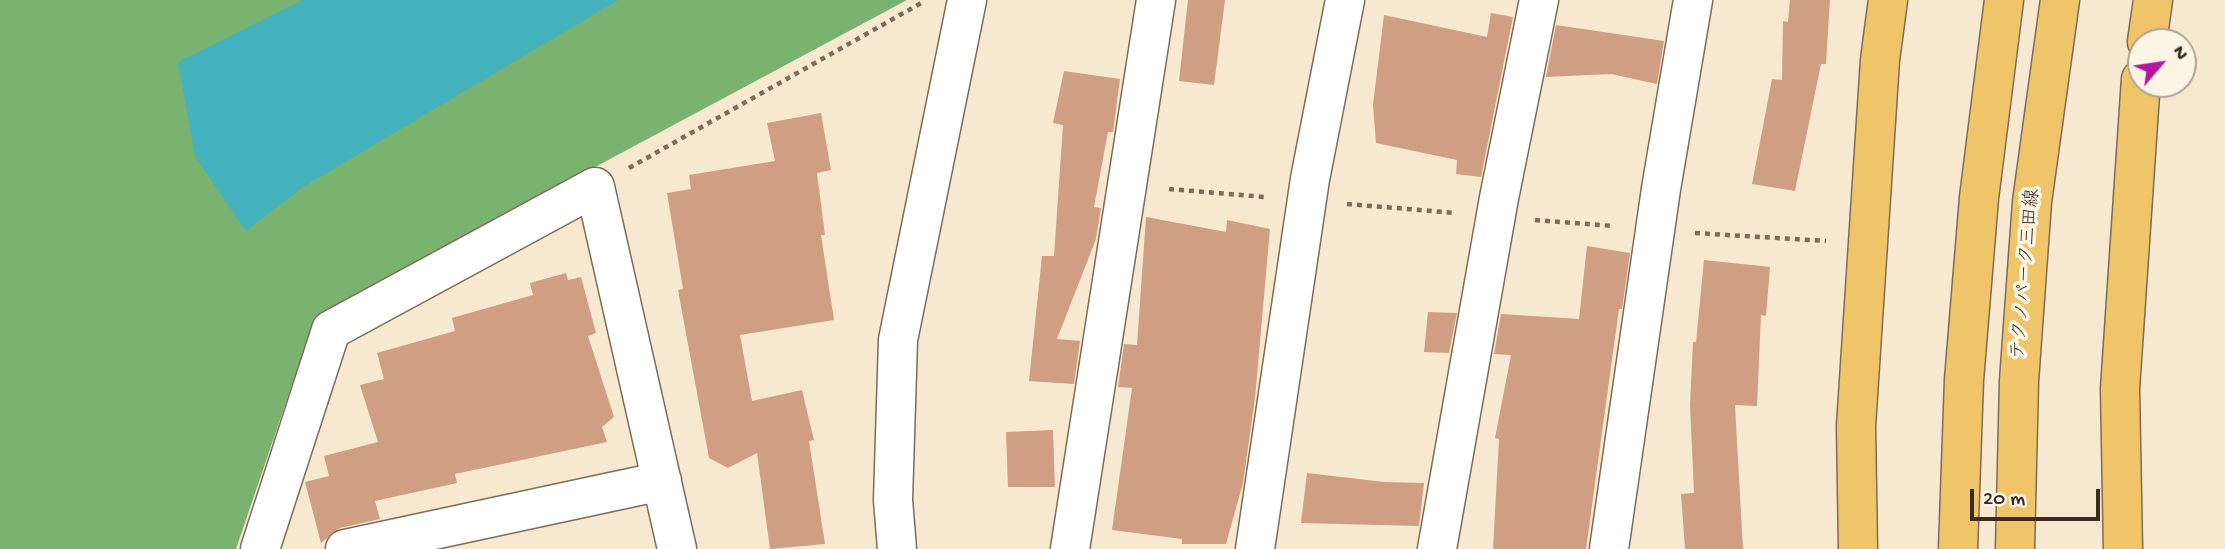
<!DOCTYPE html>
<meta charset="utf-8">
<style>
body{margin:0}
#map{position:relative;width:2225px;height:549px;overflow:hidden;background:#f7e8d0;font-family:"Gochi Hand",sans-serif}
canvas{display:block}
.north{position:absolute;left:2127px;top:28px;width:70px;height:70px;box-sizing:border-box;background:#fcf5e5;border:2px solid #afa495;border-radius:50%;rotate:61deg;font-size:19px;font-weight:700;line-height:28px;text-align:center;color:#3b2a1e}
.north::after{content:'';display:block;margin:auto;width:24px;height:32px;background:#b5179e;clip-path:polygon(50% 0,100% 100%,50% 72%,0 100%)}
.scale{position:absolute;left:1970px;top:489px;width:130px;height:32px;box-sizing:border-box;border:4px solid #3b2a1e;border-top:0;padding-left:9px;font-size:21px;line-height:24px;white-space:nowrap;color:#3b2a1e;-webkit-text-stroke:5px #fcf5e5;paint-order:stroke}
</style>
<div id="map">
<canvas width="2225" height="549"></canvas>
<div class="north">N</div>
<div class="scale">20 m</div>
</div>
<script>
const c = document.querySelector('canvas').getContext('2d');
c.lineJoin = 'round';
function fillPath(path, color) { c.fillStyle = color; c.fill(path, 'evenodd'); }
function trace(path, color, width, dash) { c.strokeStyle = color; c.lineWidth = width; c.lineCap = dash ? 'butt' : 'round'; c.setLineDash(dash || []); c.stroke(path); }
function write(font, color, halo, rows, align = 'center') {
  c.font = font + ' "Gochi Hand","Klee One",sans-serif'; c.lineWidth = 7; c.setLineDash([]); c.textBaseline = 'middle'; c.strokeStyle = halo; c.fillStyle = color; for (const [text, x, y, turn = 0] of rows) {
    c.save(); c.translate(x, y); c.rotate((+turn || 0) * Math.PI / 180); c.textAlign = isNaN(turn) ? turn : align; if (halo) c.strokeText(text, 0, 0); c.fillText(text, 0, 0); c.restore();
  }
}
const forest = new Path2D(`
 M0 0H907L315 317 236 549H0Z`);
const water = new Path2D(`
 M303 0H618L303 187 246 231 195 156 178 62Z`);
const building = new Path2D(`
 M1188 0H1225L1214 85 1179 81Z
 M1790 0H1830L1826 64H1821L1795 191 1752 184 1772 79 1782 80 1783 21 1788 22Z
 M1491 13 1513 17 1481 177 1456 174 1457 160 1376 143 1373 105 1384 15 1487 37Z
 M1556 25 1664 41 1657 84 1611 74 1546 77Z
 M1064 71 1120 79 1113 132H1108L1094 207 1101 208 1096 239 1057 339 1080 341 1074 384 1029 381 1042 256H1054L1063 125 1053 123Z
 M821 113 831 170 817 173 825 235H821L834 320 740 335 752 401 802 390 814 440 809 441 825 544 770 549 757 453 728 468 709 458 678 290 683 289 667 193 691 189 689 175 775 161 767 123Z
 M1146 217 1226 232 1227 220 1270 229 1255 398 1243 483 1226 544H1182V539L1112 530 1132 388 1118 387 1124 344 1137 345Z
 M1587 246 1630 253 1622 309H1619L1586 549H1493L1499 439 1495 438 1511 355 1494 354 1501 314 1579 319Z
 M1704 260 1770 267 1766 316 1761 315 1757 406 1735 405 1743 549H1685L1681 494 1694 493 1690 405 1693 342H1696Z
 M566 273 568 280 581 277 596 333 588 336 614 417 602 427 607 442 455 474 457 483 375 501 380 519 340 528 321 543 305 482 329 476 324 456 378 442 360 385 384 379 377 353 455 331 452 318 533 295 530 283Z
 M1428 312 1457 313 1449 353 1424 352Z
 M1053 430 1055 487H1008L1006 432Z
 M1307 473 1384 482 1424 483 1419 526 1301 523Z`);
const path = new Path2D(`
 M629 168 923 2
 M1169 189 1265 197
 M1347 204 1456 213
 M1535 220 1613 226
 M1695 233 1826 241`);
const minor = new Path2D(`
 M260 549 331 330 595 187 677 549
 M345 549 662 481
 M897 549 893 500 898 340 967 0
 M1070 549 1156 0
 M1255 549 1310 179 1345 0
 M1437 549 1499 198 1539 0
 M1609 549 1661 189 1693 0`);
const major = new Path2D(`
 M2147 42 2153 0
 M1858 549 1856 426 1880 60 1888 0
 M1958 549 1964 380 1979 198 2004 0
 M2015 549 2019 381 2032 202 2060 0
 M2123 549 2120 389 2141 79`);
const streetNames = [
 ["テクノパーク三田線",2027,274,-85]
];
fillPath(forest, '#7ab26f');
fillPath(water, '#44b3be');
fillPath(building, '#d09e83');
trace(minor, '#7d6c5c', 41);
trace(major, '#7d6c5c', 41);
trace(path, '#7d6c5c', 4.5, [5, 5]);
trace(minor, '#fff', 38);
trace(major, '#f0c469', 38);
write('19px', '#3b2a1e', '#fcf5e5', streetNames);
</script>
